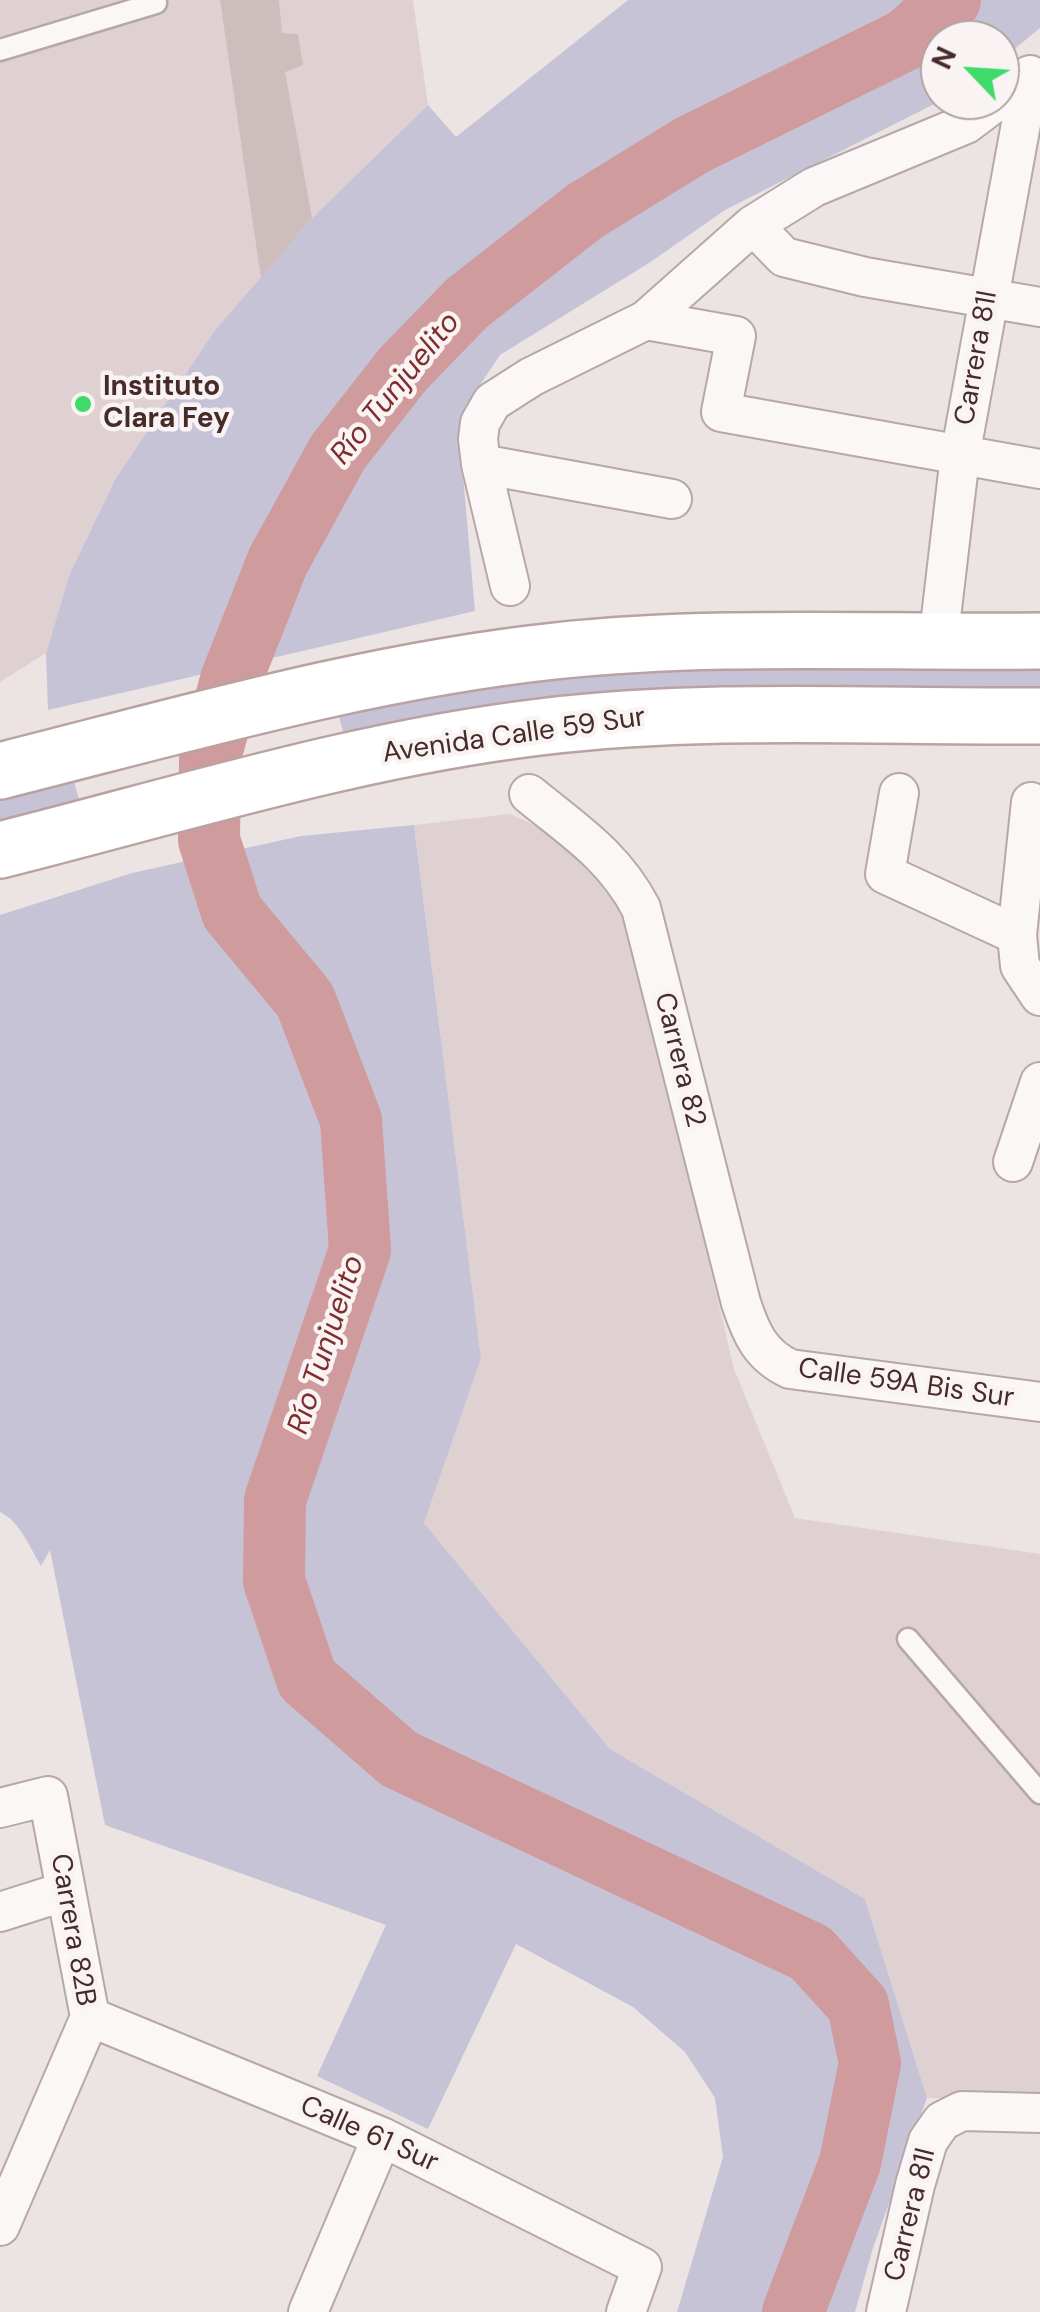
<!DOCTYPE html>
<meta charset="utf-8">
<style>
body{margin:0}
#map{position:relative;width:1040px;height:2312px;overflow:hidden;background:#ece3e3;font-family:"DM Sans",sans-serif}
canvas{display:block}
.north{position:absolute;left:920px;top:20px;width:100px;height:100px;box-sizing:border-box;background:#f9f3f3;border:2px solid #b1a3a2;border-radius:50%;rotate:295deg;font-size:28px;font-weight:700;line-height:40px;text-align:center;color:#462b29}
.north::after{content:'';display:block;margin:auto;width:35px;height:45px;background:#3edb6b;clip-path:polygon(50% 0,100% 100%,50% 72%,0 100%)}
</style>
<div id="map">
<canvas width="1040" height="2312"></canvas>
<div class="north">N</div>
</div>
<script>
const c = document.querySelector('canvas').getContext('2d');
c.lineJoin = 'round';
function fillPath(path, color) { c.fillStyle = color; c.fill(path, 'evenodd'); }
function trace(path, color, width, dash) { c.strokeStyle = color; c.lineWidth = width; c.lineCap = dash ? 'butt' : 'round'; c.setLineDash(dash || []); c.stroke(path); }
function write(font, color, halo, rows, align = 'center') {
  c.font = font + ' "DM Sans",sans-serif'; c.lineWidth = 9; c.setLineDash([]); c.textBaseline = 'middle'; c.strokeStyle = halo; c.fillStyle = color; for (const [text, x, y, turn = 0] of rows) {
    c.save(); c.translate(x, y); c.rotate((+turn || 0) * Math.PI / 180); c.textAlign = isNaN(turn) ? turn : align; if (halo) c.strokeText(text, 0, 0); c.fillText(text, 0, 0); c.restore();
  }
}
const built = new Path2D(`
 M0 0H413L428 105 312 218 215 330 116 478 70 573 46 653 0 682Z
 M510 814 595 853 630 923 734 1369 795 1518 1040 1554V2098H927L865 1899 610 1749 424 1523 481 1357 414 825Z`);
const green = new Path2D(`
 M628 0H1040V28L1000 61V40H940L942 100 725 210 649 263 500 355 466 406 461 453 475 611 48 710 46 653 70 573 116 478 215 330 312 218 428 105 456 137Z
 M712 665H1040V697L345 739 337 709 460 686Z
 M73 778 80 803 0 823V796Z
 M414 825 481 1358 424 1523 610 1749 865 1899 927 2098 873 2248 855 2312H677L723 2157 715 2098 685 2052 633 2007 516 1944 428 2129 317 2076 386 1925 105 1825 50 1550 41 1566C30 1548 20 1521 0 1512V915L132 873 301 836Z`);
const river = new Path2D(`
 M793 2312 850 2163 870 2063 858 2005 811 1953 399 1759 307 1679 274 1581 275 1500 360 1250 351 1120 305 1000 232 912 209 840 210 758 231 680 278 561 338 452 403 369 467 303 585 211 692 145 907 39 950 0`);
const building = new Path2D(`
 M220 0H279L282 33 298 34 303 65 285 72 312 218 261 278Z`);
const lane = new Path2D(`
 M0 50 156 3
 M908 1639 1040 1793`);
const street = new Path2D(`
 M753 225 784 257 865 277 1040 307
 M646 320 736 336 721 412 1040 469
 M481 464 672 499
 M510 586 481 464 478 439 480 423 492 402 531 377 646 320 753 225 814 187 966 124 998 100
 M938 643 960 456 1030 75
 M899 793 885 874 1017 935
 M529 794C574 831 613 855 641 908L741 1303C751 1333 760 1355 790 1369L1040 1402
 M1031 802 1017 935 1020 966 1040 996
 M1013 1162 1040 1082
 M0 1808 48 1796 90 2017 0 2226
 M0 1912 66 1891
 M90 2017 382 2137 642 2267 626 2312
 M308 2312 382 2137
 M886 2312 915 2185 928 2141 942 2121 962 2111 1040 2113`);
const primary = new Path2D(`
 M0 771C183 725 367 671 555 651 716 634 879 643 1040 641
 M0 850C179 805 356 749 540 727 705 707 874 717 1040 716`);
const markers = [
 [83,404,10,"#3edb6b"]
];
const streetNames = [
 ["Carrera 81I",977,358,-80],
 ["Avenida Calle 59 Sur",514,736,-8],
 ["Carrera 82",679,1060,76],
 ["Calle 59A Bis Sur",906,1384,8],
 ["Carrera 82B",72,1930,80],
 ["Calle 61 Sur",369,2135,24],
 ["Carrera 81I",911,2215,-76]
];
const poiNames = [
 ["Instituto",103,388],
 ["Clara Fey",103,420]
];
const waterNames = [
 ["Río Tunjuelito",396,389,-51],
 ["Río Tunjuelito",327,1345,-72]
];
fillPath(built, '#dfd1d1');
fillPath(green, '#c7c3d7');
trace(river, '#cf9b9d', 62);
fillPath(building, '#cdbdbc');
trace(lane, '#b7a8a7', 25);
trace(street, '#b7a8a7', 42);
trace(primary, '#b9a2a1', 60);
trace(lane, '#faf7f6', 20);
trace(street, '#faf7f6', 38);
trace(primary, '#fff', 55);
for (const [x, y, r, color] of markers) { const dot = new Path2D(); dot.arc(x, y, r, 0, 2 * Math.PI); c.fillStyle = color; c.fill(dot); trace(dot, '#f9f3f3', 4); }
write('28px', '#462b29', '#f9f3f3', streetNames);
write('bold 28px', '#462b29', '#f9f3f3', poiNames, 'left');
write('italic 30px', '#7f2e2f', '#f9f3f3', waterNames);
</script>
